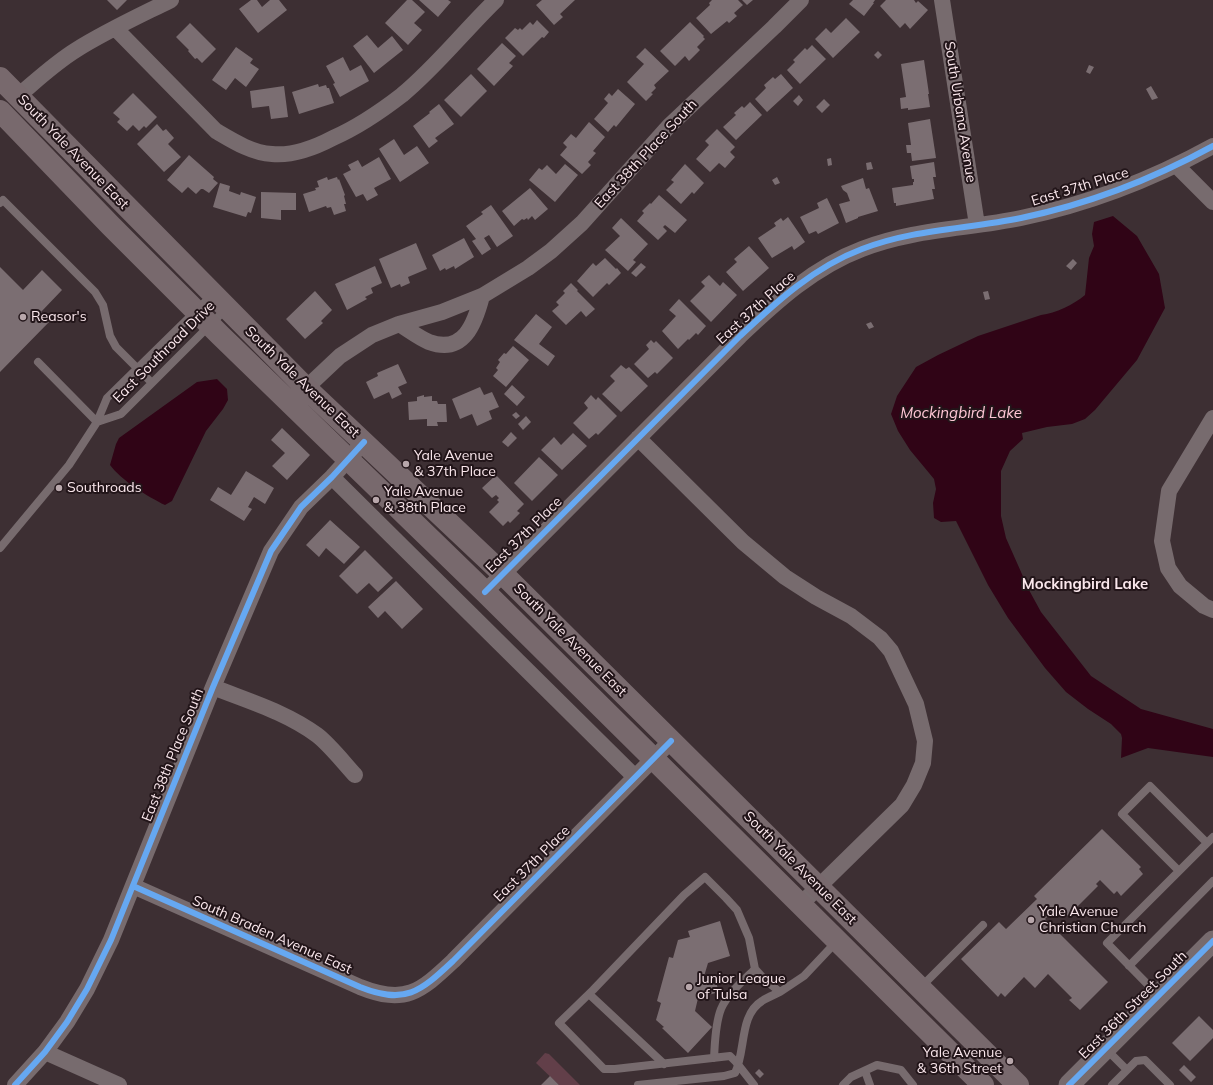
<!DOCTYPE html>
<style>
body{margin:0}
canvas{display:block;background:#3d2f33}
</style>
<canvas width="1213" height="1085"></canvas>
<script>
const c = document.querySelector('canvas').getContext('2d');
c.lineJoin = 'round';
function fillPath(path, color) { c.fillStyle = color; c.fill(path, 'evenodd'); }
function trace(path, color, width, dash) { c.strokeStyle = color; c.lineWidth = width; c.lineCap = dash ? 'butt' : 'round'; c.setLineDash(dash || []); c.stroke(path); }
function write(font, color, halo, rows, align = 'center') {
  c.font = font + ' Mulish,sans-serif'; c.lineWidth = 4; c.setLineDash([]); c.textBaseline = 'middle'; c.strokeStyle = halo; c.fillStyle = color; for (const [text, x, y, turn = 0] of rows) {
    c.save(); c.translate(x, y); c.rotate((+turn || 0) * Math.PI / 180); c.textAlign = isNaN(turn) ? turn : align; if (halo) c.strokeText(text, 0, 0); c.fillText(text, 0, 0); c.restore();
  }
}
const green = new Path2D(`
 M545 1053 549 1054 580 1085H559L536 1063Z`);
const water = new Path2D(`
 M1113 216 1137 236 1159 274 1165 308 1137 360 1095 410 1085 419 1072 424 1047 427 1022 433 1023 439 1010 451 1001 471V516L1006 538 1029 590 1041 612 1091 676 1141 709 1213 729V757L1148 748 1121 758 1122 738 1121 734 1111 724 1088 709 1066 692 1045 668 1008 618 988 585 956 521 941 522 934 518 933 503 936 489 934 479 910 450 898 431 891 414 897 396 916 367 938 355 978 336 1041 315C1056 313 1073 305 1085 295L1089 258 1094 246 1092 234 1094 222Z
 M217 379 227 389 228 400 223 409 206 431 172 501 165 505C148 497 121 480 110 465L116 444 119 438 197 382Z`);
const building = new Path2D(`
 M107 0H127L117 10Z
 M251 0H257L262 7 270 0H279L287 10 258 33 239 9Z
 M407 0H412L425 12 414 23 422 30 408 45 385 23Z
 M419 0H448L451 2 438 17Z
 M542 0H575L560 14 563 17 554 25 536 5Z
 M712 0H738L743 5 734 13 737 16 729 23 727 21 711 34 696 18 710 5 709 3Z
 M742 0H753L747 5Z
 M853 0H875L873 3H874L864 16 849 4Z
 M886 0H914L916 3 918 1 928 10 910 29 905 23 900 28 880 6Z
 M846 18 860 32 833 58 815 39 826 28 831 33Z
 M537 20 549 32 544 38 542 37 523 56 505 38 515 28 518 30 520 28 522 30 530 22 533 25Z
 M690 22 704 36 703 37 705 39 697 47 700 50 689 61 685 56 675 66 660 51Z
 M190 23 216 49 202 63 197 58 195 59 188 51 189 50 176 37Z
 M367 35 378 48 392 36 403 50 374 73 353 46Z
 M502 43 516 56 509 63 513 66 494 86 477 69Z
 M812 45 826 59 800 84 787 70 795 62 793 60 805 48 807 50Z
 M236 47 253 59 250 63 259 69 246 87 235 78 226 90 212 80Z
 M645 48 669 71 654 85 656 88 651 93 653 94 646 101 627 82 644 64 636 57Z
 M878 51 882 55 878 59 874 55Z
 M343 57 350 71 361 65 369 81 340 97 333 84 335 83 326 66Z
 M924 60 929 94H928L930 107 908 110V108L901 109 900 98 906 97 901 64Z
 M1089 65 1094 67 1090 74 1086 72Z
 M471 74 487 91 461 117 444 100Z
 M781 74 793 88 767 112 755 99 766 88 764 85 773 77 775 79Z
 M318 84 319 87 326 85 327 88H329L334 103 299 114 292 92Z
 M284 86 288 117 271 119 269 106 252 108 250 91Z
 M1151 86 1158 98 1152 100 1146 89Z
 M618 89 635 104 616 127 614 125 608 132 594 119 608 103 604 99 609 93 612 96Z
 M133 93 157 117 146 128 144 126 139 131 133 125 127 131 117 122 120 119 113 113Z
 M799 95 803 100 798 106 793 101Z
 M824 99 830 105 822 113 816 107Z
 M750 102 762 115 736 140 723 127 736 115 734 113 742 106 744 108Z
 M439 104 454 124 435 138 438 141 429 148 413 126 430 113 429 112Z
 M930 119 936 158 912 161 911 153H907L906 145H911L908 123Z
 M589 122 605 137 593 151 596 153 588 162 591 165 582 174 560 155 567 147 563 143 571 134 576 138Z
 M157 124 163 131 166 129 174 138 168 144 181 157 164 172 137 144Z
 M717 129 735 147 730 152 735 157 725 168 719 163 710 172 696 159 709 145 705 141Z
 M394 139 404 155 417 146 429 163 400 182 379 149Z
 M189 155 214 177 213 179 218 183 209 193 203 189H201L196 194 188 187 182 193 167 180Z
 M379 157 391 179 374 188 378 195 367 201 363 194 356 197 343 174 351 170 348 165 358 160 362 167Z
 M831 158 832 165 828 166 827 159Z
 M871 162 873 169 867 170 866 163Z
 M934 162 936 177H933L935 189H932L934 199 896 206V203H894L892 188 913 185V182H914V179H912L910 166Z
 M565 164 578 175 555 202 529 180 539 168 542 170 547 165 556 174Z
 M685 164 704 183 694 194 692 192 681 204 666 190 674 182 671 180Z
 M327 177 328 180 337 177 338 180 339 179 345 195 344 196 346 204H344L346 211 334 215 331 207 327 208 326 206 309 212 303 194 316 190 315 188 319 187 317 181Z
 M777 177 780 183 775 185 772 180Z
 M863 178 866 189 869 188 878 211 858 217V218L846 223 839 204 850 201 847 193 843 190 841 186Z
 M220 183 230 186 229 191 240 195 241 192 256 197 251 213 248 212 246 217 213 207Z
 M530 188 548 209 535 220 532 216 528 220 527 218 524 220 522 219 514 226 502 211Z
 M261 192 296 193V210H281V220L261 218Z
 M659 195 687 220 675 233 665 225 663 227 667 231 658 240 637 221 644 213 642 211 650 203 651 204Z
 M827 198 839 223 818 234 816 231 809 234 800 217 819 208 817 203Z
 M491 205 513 236 497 247 489 235 484 238 491 249 482 255 472 241 476 239 466 226 483 214 481 212Z
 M788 217 805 242 794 250 792 246 772 258 758 238 776 226 774 223 781 218 783 221Z
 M621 218 648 244 633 260 636 262 628 271 605 250 620 236 612 228Z
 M464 238 474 257 455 269 454 266 446 270 445 268 440 271 432 255Z
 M416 243 427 269 408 277 410 283 401 287 400 284 391 288 379 259Z
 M749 246 769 268 743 291 726 272 737 262 734 259Z
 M605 258 616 269 617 268 621 273 609 285 607 283 593 297 577 281 593 263 596 266Z
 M1073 259 1077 263 1071 270 1066 266Z
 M641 263 646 267 636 277 631 273Z
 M375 266 382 283 371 288 373 293 365 297 367 299 347 310 335 284Z
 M0 267 23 290 42 270 62 290 41 312 50 321 0 372Z
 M709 275 720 286 723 282 737 295 711 322 690 301 705 286 701 282Z
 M571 283 578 290 577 291 595 309 586 317 581 311 566 325 552 311 559 305 556 302 565 293 563 291Z
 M315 291 332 310 321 321 323 323 305 339 286 319Z
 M988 291 990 299 985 300 983 292Z
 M679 299 706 326 698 335 696 333 689 340 688 339 678 349 662 331 676 316 669 310Z
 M536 314 552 327 539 344 555 356 548 366 514 340Z
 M871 322 874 327 869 329 866 324Z
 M651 340 654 343 656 341 673 358 657 374 655 372 648 378 634 364 649 349 646 345Z
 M513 346 529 360 506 387 493 376 498 370 496 368 500 362 498 360 504 353 506 354Z
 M398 364 407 383 398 387 402 394 392 399 389 392 374 399 366 382 378 376 377 373Z
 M621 365 626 369 629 367 648 386 621 412 602 394 615 381 610 376Z
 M512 385 525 397 517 406 504 394Z
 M480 387 484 395 492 392 499 407 489 411 492 419 477 426 472 414 460 419 452 399Z
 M424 395V397L432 396V401H437L438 404H446L447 422H437L438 426H427V419L409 420 408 402 417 401V397Z
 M591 395 596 400 598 397 617 416 598 435 596 433 589 439 573 423 588 408 584 403Z
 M516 412 520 416 516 419 512 415Z
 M526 416 531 422 523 430 518 424Z
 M282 428 310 455 287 480 272 466 285 453 271 440Z
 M511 432 517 438 508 447 502 442Z
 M573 433 587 446 562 470 541 450 554 437 561 445Z
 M539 457 558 475 532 501 514 483Z
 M246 471 274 488 265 504 254 497 248 507 252 509 244 521 210 500 218 487 231 495Z
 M496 475 524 504 517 511 520 513 510 523 508 521 503 526 489 512 499 502 497 500 499 498 496 495 492 498 482 488Z
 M330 520 360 547 344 564 326 548 319 557 306 545Z
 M365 550 393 578 378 592 369 583 357 594 339 576Z
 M396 581 423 609 402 629 385 611 378 618 368 607Z
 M1102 829 1141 867 1139 869 1143 874 1121 896 1117 891 1114 894 1100 880 1096 884 1098 886 1068 916 1058 906 1045 919 1108 982 1080 1010 1069 1000 1072 998 1048 974 1035 988 1024 977 1005 997 1001 993 998 997 961 959 999 922 1006 929 1037 899 1034 896Z
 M720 921 730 956 708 963 702 983 715 979 719 992 705 996 704 992 699 994 695 1011 712 1027 688 1053 662 1028 664 1027 656 1020 661 1003 657 1001 669 957 673 958 678 940 690 937 688 931Z
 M1199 1016 1213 1030V1038L1190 1061 1172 1043Z
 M1184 1065 1196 1077 1191 1082 1179 1070Z
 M759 1069 764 1074 760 1078 755 1073Z
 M550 1076 559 1085H541Z`);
const service = new Path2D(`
 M0 203 3 200 95 292 103 305 110 336 116 347 152 383
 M38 362 97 422
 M97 422 121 414 227 308
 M0 548 69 465 97 422 107 398 213 294
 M1179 871 1122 814 1150 786 1207 843
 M1129 966 1213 881
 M921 987 983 925
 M589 994 664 1064
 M1158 995 1107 943 1213 837
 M1106 1049 1127 1070
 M714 1058C715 1043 715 1024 721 1009 728 993 743 981 755 969
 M865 1071 870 1085
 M638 1085 724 1076 735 1073C746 1051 739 1015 762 1001 768 997 774 995 780 992
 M754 1085 736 1062 730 1056 615 1069H604L559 1023 593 990 684 895 705 877 726 898 737 910 749 938 755 969 765 980 780 992 804 976 837 941
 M843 1085 851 1077 877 1065 901 1070 913 1085
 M1112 1085 1136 1061 1145 1060 1170 1085`);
const minor = new Path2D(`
 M942 0 977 225
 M115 28 216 131C233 141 252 153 272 154 293 156 314 148 333 138 358 127 380 112 402 95 436 67 464 31 496 0
 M18 96C37 80 55 63 76 50 106 31 139 16 171 0
 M1177 166 1213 202
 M399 324C409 330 419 338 429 342 464 355 475 323 482 296
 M306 388 340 356 372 335 399 324 442 312 482 296 528 268 551 251 582 223 669 126 774 27 801 0
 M1213 418 1169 491 1162 541 1168 568 1180 586 1204 606 1213 610
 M638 438 743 542 785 577 816 597 851 616 880 638 891 651 916 704 925 741 923 763 914 785 902 805 801 904
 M332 477 635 777
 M485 592 740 336C776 302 814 267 862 249 913 229 968 229 1021 218 1089 204 1153 179 1213 146
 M213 687C248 701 286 712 317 735 329 744 344 763 355 775
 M133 886 360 987C405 1005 420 992 453 961L671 741
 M45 1052 119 1085
 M15 1085 45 1052 67 1022 87 989 111 940 213 687 271 551 301 507 332 477 364 442`);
const tertiary = new Path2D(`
 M1069 1085 1213 941`);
const primary = new Path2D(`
 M0 78 306 388 503 574 1018 1085
 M0 111 111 226 221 336 485 592 983 1085`);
const cycleway = new Path2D(`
 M485 592 740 336C776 302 814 267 862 249 913 229 968 229 1021 218 1089 204 1153 179 1213 146
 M133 886 360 987C405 1005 420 992 453 961L671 741
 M15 1085 45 1052 67 1022 87 989 111 940 213 687 271 551 301 507 332 477 364 442
 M1069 1085 1213 941`);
const markers = [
 [23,317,4,"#b8a7ab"],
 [406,464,4,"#b8a7ab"],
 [59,488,4,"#b8a7ab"],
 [376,500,4,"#b8a7ab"],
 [1031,920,4,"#b8a7ab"],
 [689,987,4,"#b8a7ab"],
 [1010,1061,4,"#b8a7ab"]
];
const streetNames = [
 ["South Urbana Avenue",960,112,81],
 ["South Yale Avenue East",73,152,46],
 ["East 38th Place South",646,154,-47],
 ["East 37th Place",1080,187,-17],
 ["East 37th Place",756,308,-42],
 ["East Southroad Drive",164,352,-45],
 ["South Yale Avenue East",302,382,44],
 ["East 37th Place",524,535,-45],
 ["South Yale Avenue East",570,640,45],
 ["East 38th Place South",173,755,-68],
 ["East 37th Place",532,864,-45],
 ["South Yale Avenue East",800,868,45],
 ["South Braden Avenue East",272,935,24],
 ["East 36th Street South",1133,1005,-45]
];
const poiNames = [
 ["Reasor's",31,317],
 ["Yale Avenue",414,456],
 ["& 37th Place",414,472],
 ["Southroads",67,488],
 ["Yale Avenue",384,492],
 ["& 38th Place",384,508],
 ["Yale Avenue",1039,912],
 ["Christian Church",1039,928],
 ["Junior League",697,979],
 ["of Tulsa",697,995],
 ["Yale Avenue",1002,1053,"right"],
 ["& 36th Street",1002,1069,"right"]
];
const waterNames = [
 ["Mockingbird Lake",961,413]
];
const neighbourhoodNames = [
 ["Mockingbird Lake",1085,584]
];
fillPath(green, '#623f49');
fillPath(water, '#300416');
fillPath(building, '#7b6e72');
trace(service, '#776b6e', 8);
trace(minor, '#776b6e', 16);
trace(tertiary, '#776b6e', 21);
trace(primary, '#78696d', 22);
trace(cycleway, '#66a8f1', 6);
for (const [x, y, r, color] of markers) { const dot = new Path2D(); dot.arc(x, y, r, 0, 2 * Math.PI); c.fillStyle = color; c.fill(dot); trace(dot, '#221519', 1.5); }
write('14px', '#fae7ec', '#221519', streetNames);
write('14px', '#fae7ec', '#221519', poiNames, 'left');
write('italic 15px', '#ffc7d5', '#221519', waterNames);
write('bold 15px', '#fae7ec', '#221519', neighbourhoodNames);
</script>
